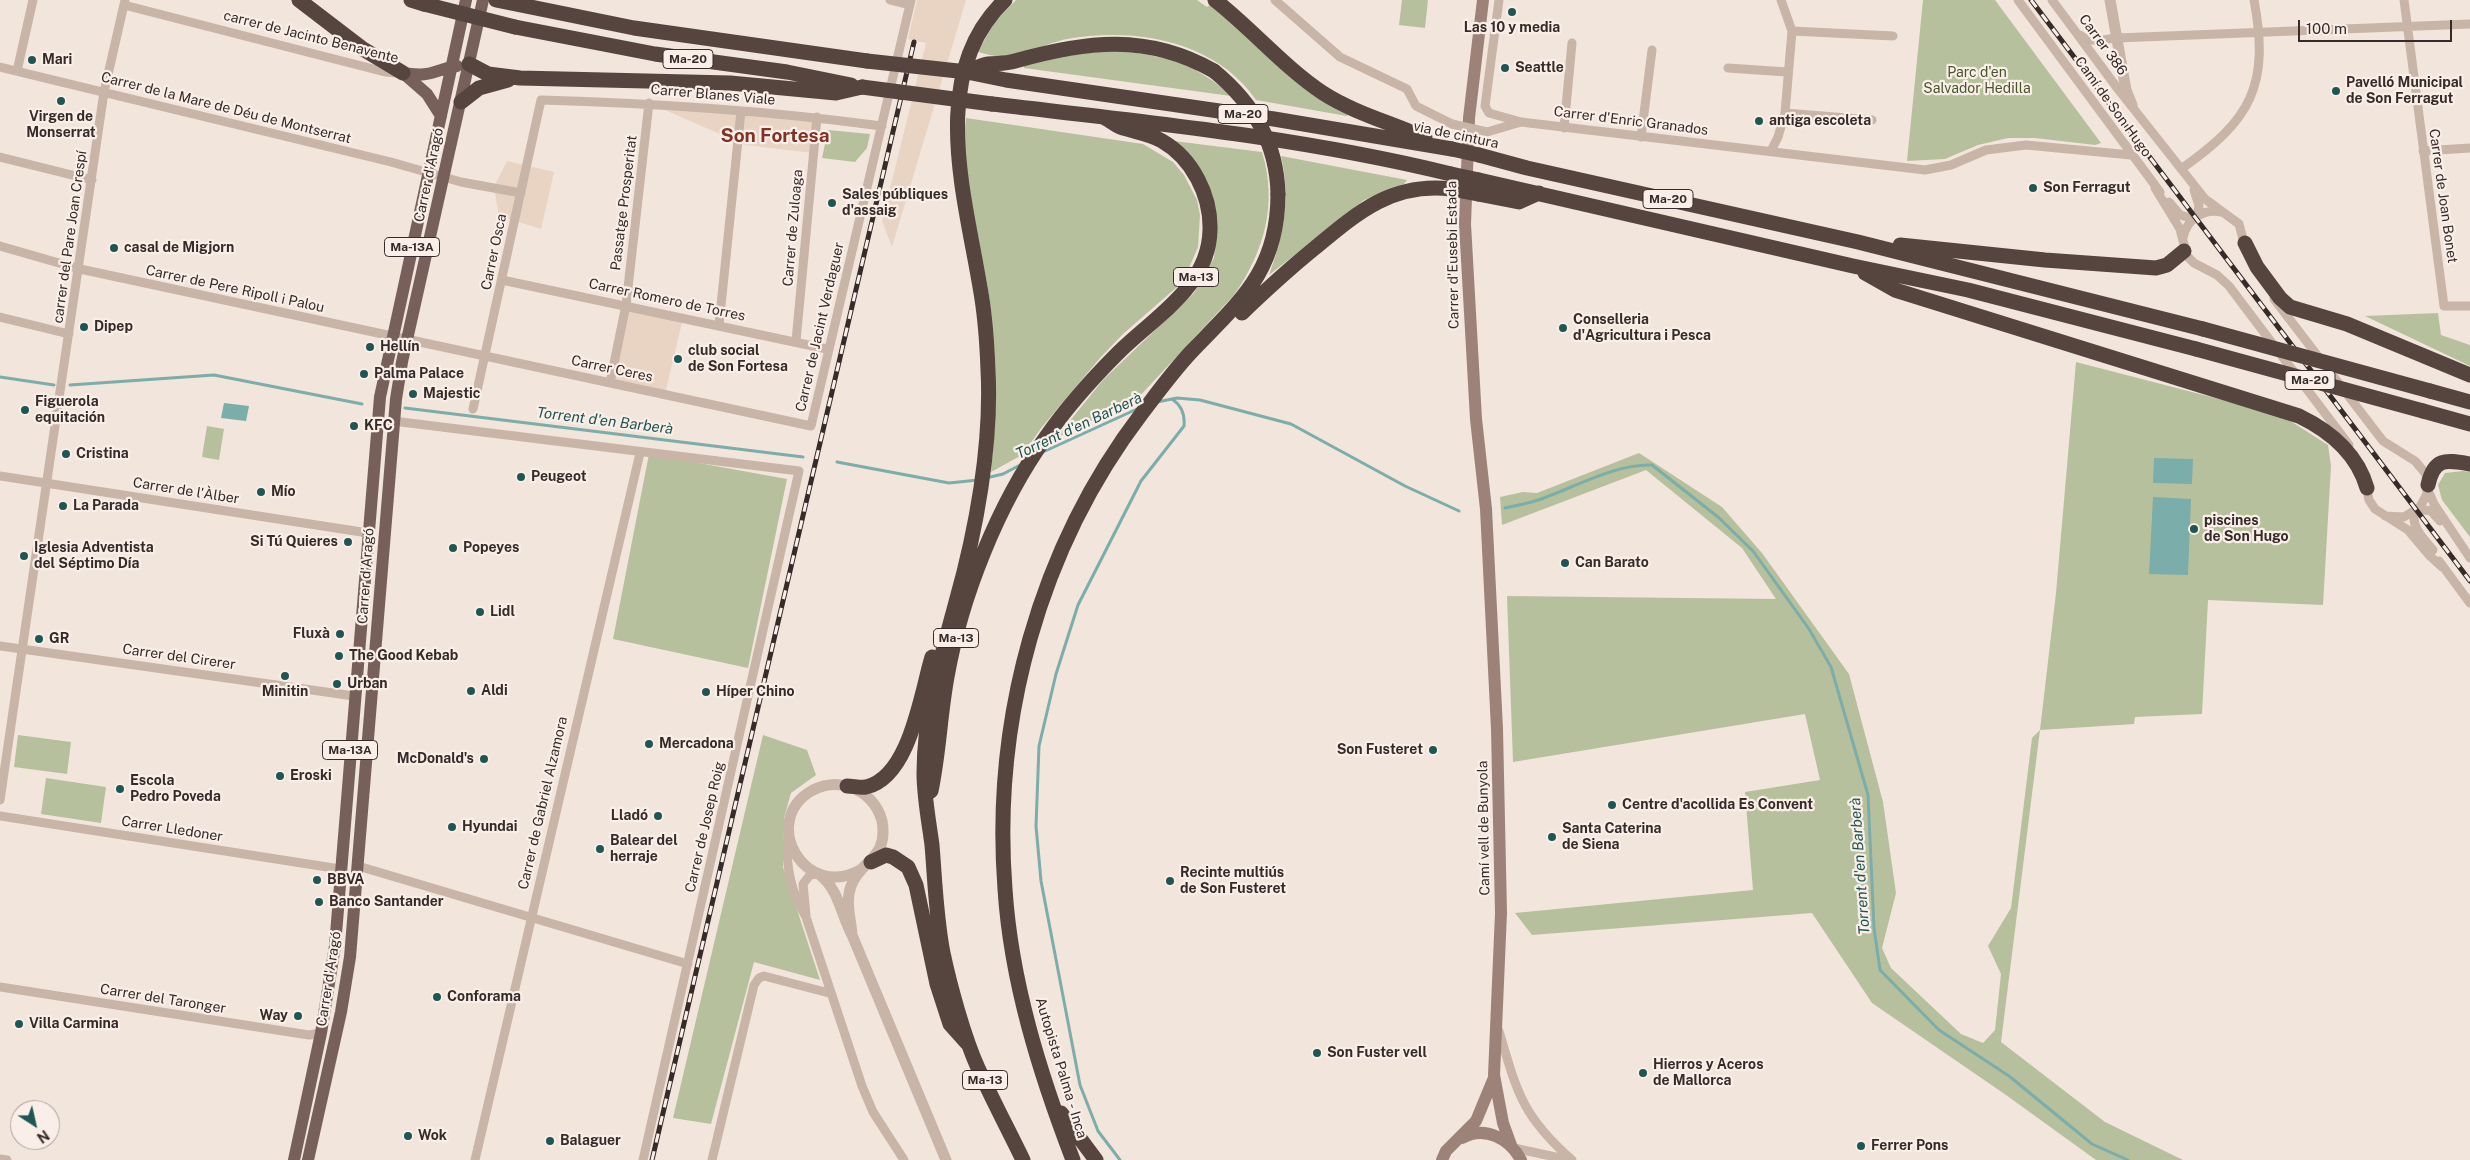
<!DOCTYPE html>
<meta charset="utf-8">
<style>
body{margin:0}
#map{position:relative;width:2470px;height:1160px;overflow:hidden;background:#f1e5dc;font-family:"Public Sans",sans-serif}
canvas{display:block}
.north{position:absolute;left:10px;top:1100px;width:50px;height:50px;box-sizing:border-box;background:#f9efe8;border:1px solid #aba19b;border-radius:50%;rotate:145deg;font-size:14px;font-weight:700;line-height:20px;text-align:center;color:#362b28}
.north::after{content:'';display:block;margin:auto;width:18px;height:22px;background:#1f5654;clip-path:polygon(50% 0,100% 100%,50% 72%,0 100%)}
.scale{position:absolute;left:2298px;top:20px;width:154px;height:22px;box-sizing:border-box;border:2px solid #362b28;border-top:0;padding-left:6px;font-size:15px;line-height:18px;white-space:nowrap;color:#362b28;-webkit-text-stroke:4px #f9efe8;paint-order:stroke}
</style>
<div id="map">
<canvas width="2470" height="1160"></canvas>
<div class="north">N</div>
<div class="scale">100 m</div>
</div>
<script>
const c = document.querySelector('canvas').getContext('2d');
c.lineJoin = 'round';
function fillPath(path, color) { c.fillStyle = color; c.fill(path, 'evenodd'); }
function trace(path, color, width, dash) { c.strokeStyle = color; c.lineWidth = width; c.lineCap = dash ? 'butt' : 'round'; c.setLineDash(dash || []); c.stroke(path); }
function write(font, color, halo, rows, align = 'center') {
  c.font = font + ' "Public Sans",sans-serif'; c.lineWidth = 4.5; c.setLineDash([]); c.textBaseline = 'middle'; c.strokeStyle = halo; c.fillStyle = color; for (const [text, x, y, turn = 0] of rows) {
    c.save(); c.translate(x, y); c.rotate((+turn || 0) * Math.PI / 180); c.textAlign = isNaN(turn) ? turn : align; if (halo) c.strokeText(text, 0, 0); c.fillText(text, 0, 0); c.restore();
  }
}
const green = new Path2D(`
 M1016 0H1197L1207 7 1210 5 1348 114 1347 116 1256 100C1215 40 1134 27 1067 39 1047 43 1020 57 1001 57 994 56 985 54 978 52L994 23Z
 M1402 0H1428L1425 28 1399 25Z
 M1923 0H1995L2101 143 2095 145 2035 138H2008L1978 145 1945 159 1907 161Z
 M1122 51C1169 57 1195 63 1231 96L1024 68V64L1059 54Z
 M966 118 1143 144 1173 162 1184 175 1197 200 1200 215 1198 247 1186 275 1177 287 1123 334 1100 358 1042 427 1022 455 991 472C997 413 998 354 989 295 981 239 958 174 966 118Z
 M828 130 870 134 867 148 855 162 822 158Z
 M1174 141 1262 152C1278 204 1264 252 1234 295L1137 399 1056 438 1103 380 1194 293 1214 258 1217 222 1212 194 1201 170Z
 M1281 156 1407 180 1404 184 1364 200 1269 275C1284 235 1291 198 1281 156Z
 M2438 313 2441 335 2470 345V366L2365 316Z
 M2076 362 2281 415 2328 445 2331 466 2323 605 2208 600 2202 714 2135 717 2134 724 2040 730 2001 1042 2105 1122 2183 1160H2096L2006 1095 1872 1003 1812 913 1532 935 1515 913 1753 890 1745 792 1820 780 1805 714 1513 762 1507 596 1776 599 1742 548 1646 470 1502 525 1500 497 1523 492 1537 493 1639 453 1722 507 1762 553 1849 674 1883 802 1896 893 1882 948 1891 968 1961 1034 1983 1043 1995 1030 2001 974 1988 946 2011 908 2032 738 2040 730 2056 593Z
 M207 426 224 429 219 460 202 457Z
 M649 454 787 479 748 668 613 639Z
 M2463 471 2470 472V537L2442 500 2438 485 2445 473Z
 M18 735 71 742 67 774 14 767Z
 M763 735 807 750 816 775 791 793 784 818 783 867 820 980 754 962 711 1124 673 1118Z
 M46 778 106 787 101 823 41 814Z`);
const plaza = new Path2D(`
 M917 0H966L892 247 882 221 926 43 908 39Z
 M649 103 817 117 813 153 745 145Z
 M507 161 554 172 541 229 499 216 494 187Z
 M626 305 683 318 665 394 610 383Z`);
const water = new Path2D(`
 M224 403 249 406 246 421 221 418Z
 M2154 458 2193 459 2192 484 2153 483Z
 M2153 497 2191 499 2188 575 2149 574Z`);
const stream = new Path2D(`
 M0 377 54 385
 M70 385 214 375 362 404
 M1157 402 1177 398 1200 400 1291 424 1405 486 1459 511
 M405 408 803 457
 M1043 452 1137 409
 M837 462 949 483 978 480
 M986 478 1003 474 1022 464
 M1505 508C1515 506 1525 504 1535 501 1570 490 1615 463 1652 465L1718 517 1753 551 1809 629 1831 667 1868 795 1874 928 1880 970 1939 1030 2009 1076 2092 1144 2128 1160
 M1120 1160 1098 1131 1080 1085 1041 881 1036 826 1039 746 1056 674 1078 605 1141 481 1184 426C1185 415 1181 405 1172 399`);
const minor = new Path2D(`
 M890 0 910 5
 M1275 0 1340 57 1407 89 1416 106 1452 124
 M1499 0 1485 106 1489 113 1521 122 1925 170 1951 165 1986 150 2026 145 2131 155
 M2018 0 2160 192
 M2052 0 2118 89 2205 199 2239 224 2245 247
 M2404 0 2444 306H2470
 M124 5 385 72 398 73
 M1792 31 1893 36
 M2080 35C2091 44 2104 39 2117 38L2470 24
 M0 67 391 162 461 182 521 193
 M1728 68 1787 72
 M17 71 33 0
 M1785 113 1872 120
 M1564 128 1572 43
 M1487 132 1521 122
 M1641 137 1652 50
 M1771 151 1778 137 1785 113 1792 31 1781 0
 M2423 151 2470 148
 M0 157 92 180
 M2181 169C2251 120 2270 86 2254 0
 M2155 188 2180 229 2187 256 2194 263 2217 275 2229 286 2349 445
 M2194 190 2199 206 2197 216
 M2169 202 2180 215 2194 219
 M2183 238C2186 220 2203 208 2221 212
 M0 246 80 269 811 426 911 0
 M502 280 827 349
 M2274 299 2383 441 2415 461 2426 474 2427 494 2420 507 2404 517 2385 516
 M0 317 69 334
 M719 325 741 111
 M796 341 817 117
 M610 383 626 305 649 103
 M473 409 541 100C655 103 769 111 882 126
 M393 421 799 471 643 1160
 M0 476 368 533
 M2366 485 2369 500 2375 509 2408 530 2430 556 2442 567
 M2428 490 2434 504 2470 558
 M2419 509 2431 511 2440 521
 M2415 512C2410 526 2424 539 2433 550
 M2439 561 2470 603
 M0 646 354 696
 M0 800 104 92 125 0
 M0 816 340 869
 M788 837C785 866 791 892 806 917L862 1086 873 1112 904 1160
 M358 866 688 964
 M806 915 803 884 810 875 817 874
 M0 987 309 1035 321 1033
 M1499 1031C1517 1092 1522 1116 1572 1160
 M1514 1148 1569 1160
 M0 1159 7 1160
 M475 1160 640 453
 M712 1160 754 985 759 978 764 976 829 993`);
const tertiary = new Path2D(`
 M2110 0 2126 90 2132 105
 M820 875C839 890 841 915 852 935L946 1160
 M852 935C851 919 845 902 851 886 860 860 889 859 882 821 878 805 866 792 850 787 838 783 825 784 813 790 758 820 805 903 862 869`);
const secondary = new Path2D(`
 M1483 0 1469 118 1465 224 1476 419 1486 509 1497 729 1501 913 1494 1075 1503 1123 1511 1145
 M1462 1138C1485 1125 1510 1139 1521 1160
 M1442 1160 1446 1151 1476 1121 1493 1080`);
const primary = new Path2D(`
 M403 73C431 78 433 70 457 66
 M403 73 427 94 441 116
 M294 1160 321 1033 335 946 380 397 466 0
 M308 1160 341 1012 350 957 396 399 402 362 483 0`);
const motorway = new Path2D(`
 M299 0 363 49 403 73
 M411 0 424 4
 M496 0 634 28 867 61
 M1005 0C927 74 965 196 980 287 985 314 987 342 988 370 992 445 976 531 956 602 941 658 924 715 924 773 924 797 929 822 932 845 935 881 936 917 943 953 950 986 964 1037 978 1068 992 1099 1008 1129 1023 1160
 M1215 0C1252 29 1284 67 1323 93 1354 113 1392 123 1425 138
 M515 27 655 54 787 72 851 85
 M469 64 488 74 520 78 730 83 836 93 862 87
 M967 72 1006 80 1274 119 1452 149
 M967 72C974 69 982 65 988 64 998 63 1005 64 1015 61 1086 41 1147 33 1214 71
 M461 102 479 88 508 80
 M992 104C1145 122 1300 137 1451 174
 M1479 155 1527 168 1858 242 2203 329
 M1479 180 1853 266 1968 290 2196 349
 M1478 194 1519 202 1539 193
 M2245 243 2257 267 2280 298 2290 307 2347 324 2470 375
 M1900 245 2045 260 2156 268 2167 265 2184 251
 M1865 273 1895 290 2299 416C2330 431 2357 453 2367 488
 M1242 313C1266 290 1290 268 1316 247 1358 212 1393 182 1451 189
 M2430 391 2470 402
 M2423 411 2470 424
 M2428 485C2434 457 2446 460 2470 464
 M847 786C853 786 860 788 866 787 910 777 921 693 932 657
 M931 791C939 753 940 715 947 677 961 597 998 504 1046 437 1067 407 1092 379 1118 353 1154 317 1209 287 1210 230 1211 195 1192 158 1162 141 1150 134 1135 132 1123 128 1116 126 1111 121 1105 118
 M871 862 886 855 893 857 908 867 916 885 937 984 950 1024 967 1043
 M1061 1113 1096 1160
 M1073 1160C1040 1074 1011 982 1005 889 992 721 1039 548 1142 413 1158 392 1174 370 1192 351 1240 301 1278 271 1278 194`);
const rail = new Path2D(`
 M2031 0 2470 581
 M652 1160 914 42`);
const minorBridge = new Path2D(`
 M1452 124 1487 132`);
const motorwayBridge = new Path2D(`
 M424 4 515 27
 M867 61 967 72
 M1214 71C1253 103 1277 143 1278 194
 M862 87 992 104
 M1452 149 1479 155
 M1451 174 1479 180
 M1451 189 1478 194
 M2203 329 2430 391
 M2196 349 2423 411`);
const markers = [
 [1512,12,5,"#1f5654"],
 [32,60,5,"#1f5654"],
 [1505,68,5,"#1f5654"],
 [2336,91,5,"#1f5654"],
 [61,101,5,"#1f5654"],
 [1759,121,5,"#1f5654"],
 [2033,188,5,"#1f5654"],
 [832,203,5,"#1f5654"],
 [114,248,5,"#1f5654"],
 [84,327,5,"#1f5654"],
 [1563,328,5,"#1f5654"],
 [370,347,5,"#1f5654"],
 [678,359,5,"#1f5654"],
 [364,374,5,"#1f5654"],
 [413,394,5,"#1f5654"],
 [25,410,5,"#1f5654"],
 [354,426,5,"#1f5654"],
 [66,454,5,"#1f5654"],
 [521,477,5,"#1f5654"],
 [261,492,5,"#1f5654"],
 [63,506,5,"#1f5654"],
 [2194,529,5,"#1f5654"],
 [348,542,5,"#1f5654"],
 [453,548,5,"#1f5654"],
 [24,556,5,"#1f5654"],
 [1565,563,5,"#1f5654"],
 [480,612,5,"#1f5654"],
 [340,634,5,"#1f5654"],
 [39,639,5,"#1f5654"],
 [339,656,5,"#1f5654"],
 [285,676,5,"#1f5654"],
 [337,684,5,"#1f5654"],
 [471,691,5,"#1f5654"],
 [706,692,5,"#1f5654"],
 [649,744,5,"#1f5654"],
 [1433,750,5,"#1f5654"],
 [484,759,5,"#1f5654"],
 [280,776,5,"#1f5654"],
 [120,789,5,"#1f5654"],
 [1612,805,5,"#1f5654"],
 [658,816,5,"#1f5654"],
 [452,827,5,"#1f5654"],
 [1552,837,5,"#1f5654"],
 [600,849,5,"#1f5654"],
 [317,880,5,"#1f5654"],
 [1170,881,5,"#1f5654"],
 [319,902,5,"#1f5654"],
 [437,997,5,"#1f5654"],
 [298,1016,5,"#1f5654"],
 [19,1024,5,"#1f5654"],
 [1317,1053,5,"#1f5654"],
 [1643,1073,5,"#1f5654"],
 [408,1136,5,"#1f5654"],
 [550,1141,5,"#1f5654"],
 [1861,1146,5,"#1f5654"]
];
const shields = [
 [688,59,50],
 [1243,114,50],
 [1668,199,50],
 [412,247,55],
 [1196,277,45],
 [2310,380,50],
 [956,638,45],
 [350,750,55],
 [985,1080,45]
];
const shieldNames = [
 ["Ma-20",688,59],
 ["Ma-20",1243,114],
 ["Ma-20",1668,199],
 ["Ma-13A",412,247],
 ["Ma-13",1196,277],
 ["Ma-20",2310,380],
 ["Ma-13",956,638],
 ["Ma-13A",350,750],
 ["Ma-13",985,1080]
];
const poiNames = [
 ["Las 10 y media",1512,28,"center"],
 ["Mari",42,60],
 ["Seattle",1515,68],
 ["Pavelló Municipal",2346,83],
 ["de Son Ferragut",2346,99],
 ["Virgen de",61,117,"center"],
 ["Monserrat",61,133,"center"],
 ["antiga escoleta",1769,121],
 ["Son Ferragut",2043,188],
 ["Sales públiques",842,195],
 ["d'assaig",842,211],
 ["casal de Migjorn",124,248],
 ["Conselleria",1573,320],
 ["d'Agricultura i Pesca",1573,336],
 ["Dipep",94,327],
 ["Hellín",380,347],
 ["club social",688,351],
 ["de Son Fortesa",688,367],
 ["Palma Palace",374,374],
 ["Majestic",423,394],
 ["Figuerola",35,402],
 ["equitación",35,418],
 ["KFC",364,426],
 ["Cristina",76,454],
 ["Peugeot",531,477],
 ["Mío",271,492],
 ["La Parada",73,506],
 ["piscines",2204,521],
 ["de Son Hugo",2204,537],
 ["Si Tú Quieres",338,542,"right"],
 ["Iglesia Adventista",34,548],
 ["del Séptimo Día",34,564],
 ["Popeyes",463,548],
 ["Can Barato",1575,563],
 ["Lidl",490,612],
 ["Fluxà",330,634,"right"],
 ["GR",49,639],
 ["The Good Kebab",349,656],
 ["Urban",347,684],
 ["Aldi",481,691],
 ["Minitin",285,692,"center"],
 ["Híper Chino",716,692],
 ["Mercadona",659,744],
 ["Son Fusteret",1423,750,"right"],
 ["McDonald's",474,759,"right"],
 ["Eroski",290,776],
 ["Escola",130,781],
 ["Pedro Poveda",130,797],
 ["Centre d'acollida Es Convent",1622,805],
 ["Lladó",648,816,"right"],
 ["Hyundai",462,827],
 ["Santa Caterina",1562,829],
 ["de Siena",1562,845],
 ["Balear del",610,841],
 ["herraje",610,857],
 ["Recinte multiús",1180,873],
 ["de Son Fusteret",1180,889],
 ["BBVA",327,880],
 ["Banco Santander",329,902],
 ["Conforama",447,997],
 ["Way",288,1016,"right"],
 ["Villa Carmina",29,1024],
 ["Son Fuster vell",1327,1053],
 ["Hierros y Aceros",1653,1065],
 ["de Mallorca",1653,1081],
 ["Wok",418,1136],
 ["Balaguer",560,1141],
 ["Ferrer Pons",1871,1146]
];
const streetNames = [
 ["carrer de Jacinto Benavente",311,37,14],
 ["Carrer 386",2103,45,54],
 ["Carrer Blanes Viale",713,95,5],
 ["Camí de Son Hugo",2113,107,54],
 ["Carrer de la Mare de Déu de Montserrat",226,108,14],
 ["Carrer d'Enric Granados",1631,121,7],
 ["via de cintura",1456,135,12],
 ["Carrer d'Aragó",429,175,-78],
 ["Carrer de Joan Bonet",2443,196,82],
 ["Passatge Prosperitat",624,203,-83],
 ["Carrer de Zuloaga",793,228,-85],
 ["carrer del Pare Joan Crespí",70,237,-82],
 ["Carrer Osca",494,252,-78],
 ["Carrer d'Eusebi Estada",1453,255,-91],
 ["Carrer de Pere Ripoll i Palou",235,289,12],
 ["Carrer Romero de Torres",667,300,12],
 ["Carrer de Jacint Verdaguer",820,327,-77],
 ["Carrer Ceres",612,369,12],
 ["Carrer de l'Àlber",186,491,9],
 ["Carrer d'Aragó",366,576,-86],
 ["Carrer del Cirerer",179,657,8],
 ["Carrer de Gabriel Alzamora",543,803,-77],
 ["Carrer de Josep Roig",705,827,-77],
 ["Camí vell de Bunyola",1484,828,-91],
 ["Carrer Lledoner",172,829,9],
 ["Carrer d'Aragó",329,979,-81],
 ["Carrer del Taronger",163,999,9],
 ["Autopista Palma - Inca",1061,1068,73]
];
const parkNames = [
 ["Parc d'en",1977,73],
 ["Salvador Hedilla",1977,89]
];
const waterNames = [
 ["Torrent d'en Barberà",605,421,7],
 ["Torrent d'en Barberà",1079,426,-25],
 ["Torrent d'en Barberà",1860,866,-94]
];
const districtNames = [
 ["Son Fortesa",775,136]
];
fillPath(green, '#b7c09c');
fillPath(plaza, '#e9d4c3');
fillPath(water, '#7badaa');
trace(stream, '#7badaa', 3);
trace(minor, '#c9b4a8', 9);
trace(tertiary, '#c9b4a8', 11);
trace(secondary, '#9c8279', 12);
trace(primary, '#776059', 12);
trace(motorway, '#56443f', 15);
trace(rail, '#362b28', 5);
trace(rail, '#f9efe8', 3, [9]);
trace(minorBridge, '#c9b4a8', 9);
trace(motorwayBridge, '#56443f', 15);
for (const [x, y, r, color] of markers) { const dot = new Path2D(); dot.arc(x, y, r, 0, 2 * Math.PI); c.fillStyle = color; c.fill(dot); trace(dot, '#f9efe8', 2); }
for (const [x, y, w] of shields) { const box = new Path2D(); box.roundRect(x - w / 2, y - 9.5, w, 19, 4); c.fillStyle = '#f9efe8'; c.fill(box); trace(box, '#362b28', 1); }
write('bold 12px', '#362b28', null, shieldNames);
write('bold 14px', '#362b28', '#f9efe8', poiNames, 'left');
write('14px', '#362b28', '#f9efe8', streetNames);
write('14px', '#49532c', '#f9efe8', parkNames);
write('italic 15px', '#1f5654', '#f9efe8', waterNames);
write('bold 19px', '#823124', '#f9efe8', districtNames);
</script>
